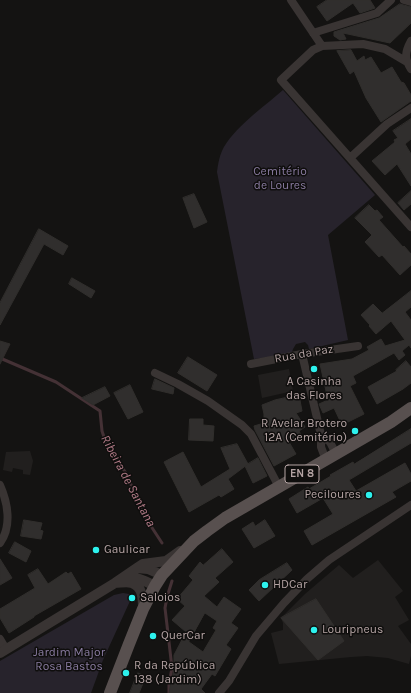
<!DOCTYPE html>
<meta charset="utf-8">
<style>
body{margin:0}
canvas{display:block;background:#141312}
</style>
<canvas width="411" height="693"></canvas>
<script>
const c = document.querySelector('canvas').getContext('2d');
c.lineJoin = 'round';
function fillPath(path, color) { c.fillStyle = color; c.fill(path, 'evenodd'); }
function trace(path, color, width, dash) { c.strokeStyle = color; c.lineWidth = width; c.lineCap = dash ? 'butt' : 'round'; c.setLineDash(dash || []); c.stroke(path); }
function write(font, color, halo, rows, align = 'center') {
  c.font = font + ' Karla,sans-serif'; c.lineWidth = 3; c.setLineDash([]); c.textBaseline = 'middle'; c.strokeStyle = halo; c.fillStyle = color; for (const [text, x, y, turn = 0] of rows) {
    c.save(); c.translate(x, y); c.rotate((+turn || 0) * Math.PI / 180); c.textAlign = isNaN(turn) ? turn : align; if (halo) c.strokeText(text, 0, 0); c.fillText(text, 0, 0); c.restore();
  }
}
const built = new Path2D(`
 M289 369 293 391 262 398 258 375Z
 M30 451 33 461 30 475 23 474V470L13 468 12 472 3 470 6 452Z
 M378 560 403 591 395 597 409 620 398 626 411 644V656L409 664 388 658 367 656 351 657 279 664 271 633 283 630V623L281 618 305 594 339 565 353 578Z`);
const green = new Path2D(`
 M283 90 375 195 328 235 348 340 309 349 308 345 305 342 296 344 293 349 291 355 254 359 217 172C218 164 219 158 222 151 232 129 265 106 283 90Z
 M123 593 129 594 130 601 103 660 91 693H0V661L114 595Z`);
const stream = new Path2D(`
 M0 358 56 382 100 411 102 431 107 446 114 456 126 473 145 517 162 543
 M169 693V684L172 668 165 608 167 597 172 581`);
const building = new Path2D(`
 M327 0H370L375 8 360 13 353 3 327 21 317 7Z
 M400 4 411 7V23L390 43 343 33 346 39 340 40 334 36V32L379 18Z
 M351 50 357 61 364 56 365 60 371 57 381 73 392 67 401 82 404 83 411 95V101L381 122 366 98 354 71 350 74 337 51Z
 M411 119V139L405 144 411 154V186L397 164 385 175 372 161 395 142 394 140 398 138 393 131Z
 M411 191V204L404 210 398 203Z
 M194 194 207 222 194 228 183 198Z
 M369 205 375 211 377 210 383 217 379 220 403 247 404 246 411 254V265L400 275 382 255 379 257 365 242 372 235 355 218Z
 M39 229 68 246 63 255 44 244 0 325V303Z
 M72 278 95 291 91 298 69 284Z
 M411 291V307L405 312 411 320V348L409 345 402 351 405 355 399 360 394 353 353 376 356 383 350 386 364 414 342 425 334 408 323 413 319 404 328 400 320 364 352 359 369 350 367 347 381 339 385 346 405 340 391 321 376 334 369 326 370 325 361 315 373 304 382 313Z
 M0 341 10 344 0 364Z
 M188 357 217 375 207 391 178 373Z
 M406 361 411 367V383L403 389 377 404 368 387 397 371 396 370Z
 M155 379 174 388 173 394 152 389Z
 M130 385 143 412 128 419 114 393Z
 M105 387 110 396 93 405 82 398Z
 M299 395 302 411 296 413 305 427 299 431 301 435 289 442 296 454 274 466 255 430 254 426 264 423V414L262 405 275 400Z
 M190 419H203V425L214 426 213 441 189 440Z
 M411 429V443L349 480 356 491 405 463 411 474V481L392 492 396 497 312 545 304 531 333 514 323 498 297 513 289 499 308 487 309 489 331 476 330 475 353 462 354 464Z
 M237 444 248 464 228 479 234 489 221 497 219 495 189 512 164 462 183 452 201 487 230 469 221 448Z
 M258 458 267 476 253 483 245 466Z
 M24 520 42 523 40 530 43 531 41 539 21 536Z
 M265 520 275 536 254 548 242 529 253 522 255 526Z
 M15 542 31 551 26 562 9 553Z
 M222 549 233 562 215 578 219 582 204 596 217 607 224 597 241 609 231 623 238 628 226 645 231 649 215 676 212 674 201 689 205 693H169L171 682 174 670V655L186 632 172 620 185 606 177 599 193 580 189 576 200 562 203 565ZM205 613 217 621 213 628 216 630 203 652 189 642Z
 M0 559 12 578 0 585Z
 M287 563 292 570 259 601 249 590 259 580Z
 M38 569 48 584 66 572 68 574 71 572 81 589 34 616V617L9 633 0 618V609L35 588 28 575Z
 M316 599 344 641 318 660 281 618Z
 M138 673 146 676 139 693H130Z`);
const minor = new Path2D(`
 M291 0 322 46
 M404 0 411 2
 M313 33 377 13 391 0
 M411 41C405 52 404 58 411 69
 M407 62 385 49 363 44 322 46 313 50 281 80 411 227
 M350 158 387 124 411 108
 M302 354 321 435V447L326 460
 M251 364 302 354 358 346
 M155 373 178 384 208 401 242 425 251 434 279 487
 M321 435 330 442 336 454
 M0 485C8 503 12 526 0 543
 M0 639 6 649
 M219 693 229 681 256 636 284 603 307 579 329 560 411 505`);
const tertiary = new Path2D(`
 M137 568 148 569 162 575
 M126 579C135 575 147 582 155 586
 M115 583C120 583 127 581 132 583 143 587 143 599 143 609
 M0 653 115 583 137 568 143 564 166 561 180 551`);
const primary = new Path2D(`
 M110 693 129 644 143 609 155 586 162 575 194 541 207 531 225 518 391 422 411 408`);
const markers = [
 [314,369,4,"#2df2ee"],
 [355,431,4,"#2df2ee"],
 [369,495,4,"#2df2ee"],
 [96,550,4,"#2df2ee"],
 [265,585,4,"#2df2ee"],
 [132,598,4,"#2df2ee"],
 [314,630,4,"#2df2ee"],
 [153,636,4,"#2df2ee"],
 [126,673,4,"#2df2ee"]
];
const shields = [
 [302,474,34]
];
const shieldNames = [
 ["EN 8",302,474]
];
const parkNames = [
 ["Cemitério",280,172],
 ["de Loures",280,186],
 ["Jardim Major",69,653],
 ["Rosa Bastos",69,667]
];
const streetNames = [
 ["Rua da Paz",304,354,-10]
];
const poiNames = [
 ["A Casinha",314,382,"center"],
 ["das Flores",314,396,"center"],
 ["R Avelar Brotero",347,424,"right"],
 ["12A (Cemitério)",347,438,"right"],
 ["Peciloures",361,495,"right"],
 ["Gaulicar",104,550],
 ["HDCar",273,585],
 ["Saloios",140,598],
 ["Louripneus",322,630],
 ["QuerCar",161,636],
 ["R da República",134,666],
 ["138 (Jardim)",134,680]
];
const waterNames = [
 ["Ribeira de Santana",128,481,62]
];
fillPath(built, '#211f1e');
fillPath(green, '#27232c');
trace(stream, '#443135', 3);
fillPath(building, '#302e2d');
trace(building, '#302e2c', 1);
trace(minor, '#393433', 8);
trace(tertiary, '#393433', 10);
trace(primary, '#58504f', 12);
for (const [x, y, r, color] of markers) { const dot = new Path2D(); dot.arc(x, y, r, 0, 2 * Math.PI); c.fillStyle = color; c.fill(dot); trace(dot, '#0f0e0d', 1.5); }
for (const [x, y, w] of shields) { const box = new Path2D(); box.roundRect(x - w / 2, y - 9, w, 18, 3); c.fillStyle = '#0f0e0d'; c.fill(box); trace(box, '#b5a4a4', 1); }
write('bold 11px', '#b5a4a4', null, shieldNames);
write('12px', '#897ba0', '#0f0e0d', parkNames);
write('12px', '#b5a4a4', '#0f0e0d', streetNames);
write('12px', '#b5a4a4', '#0f0e0d', poiNames, 'left');
write('italic 13px', '#b07a86', '#0f0e0d', waterNames);
</script>
